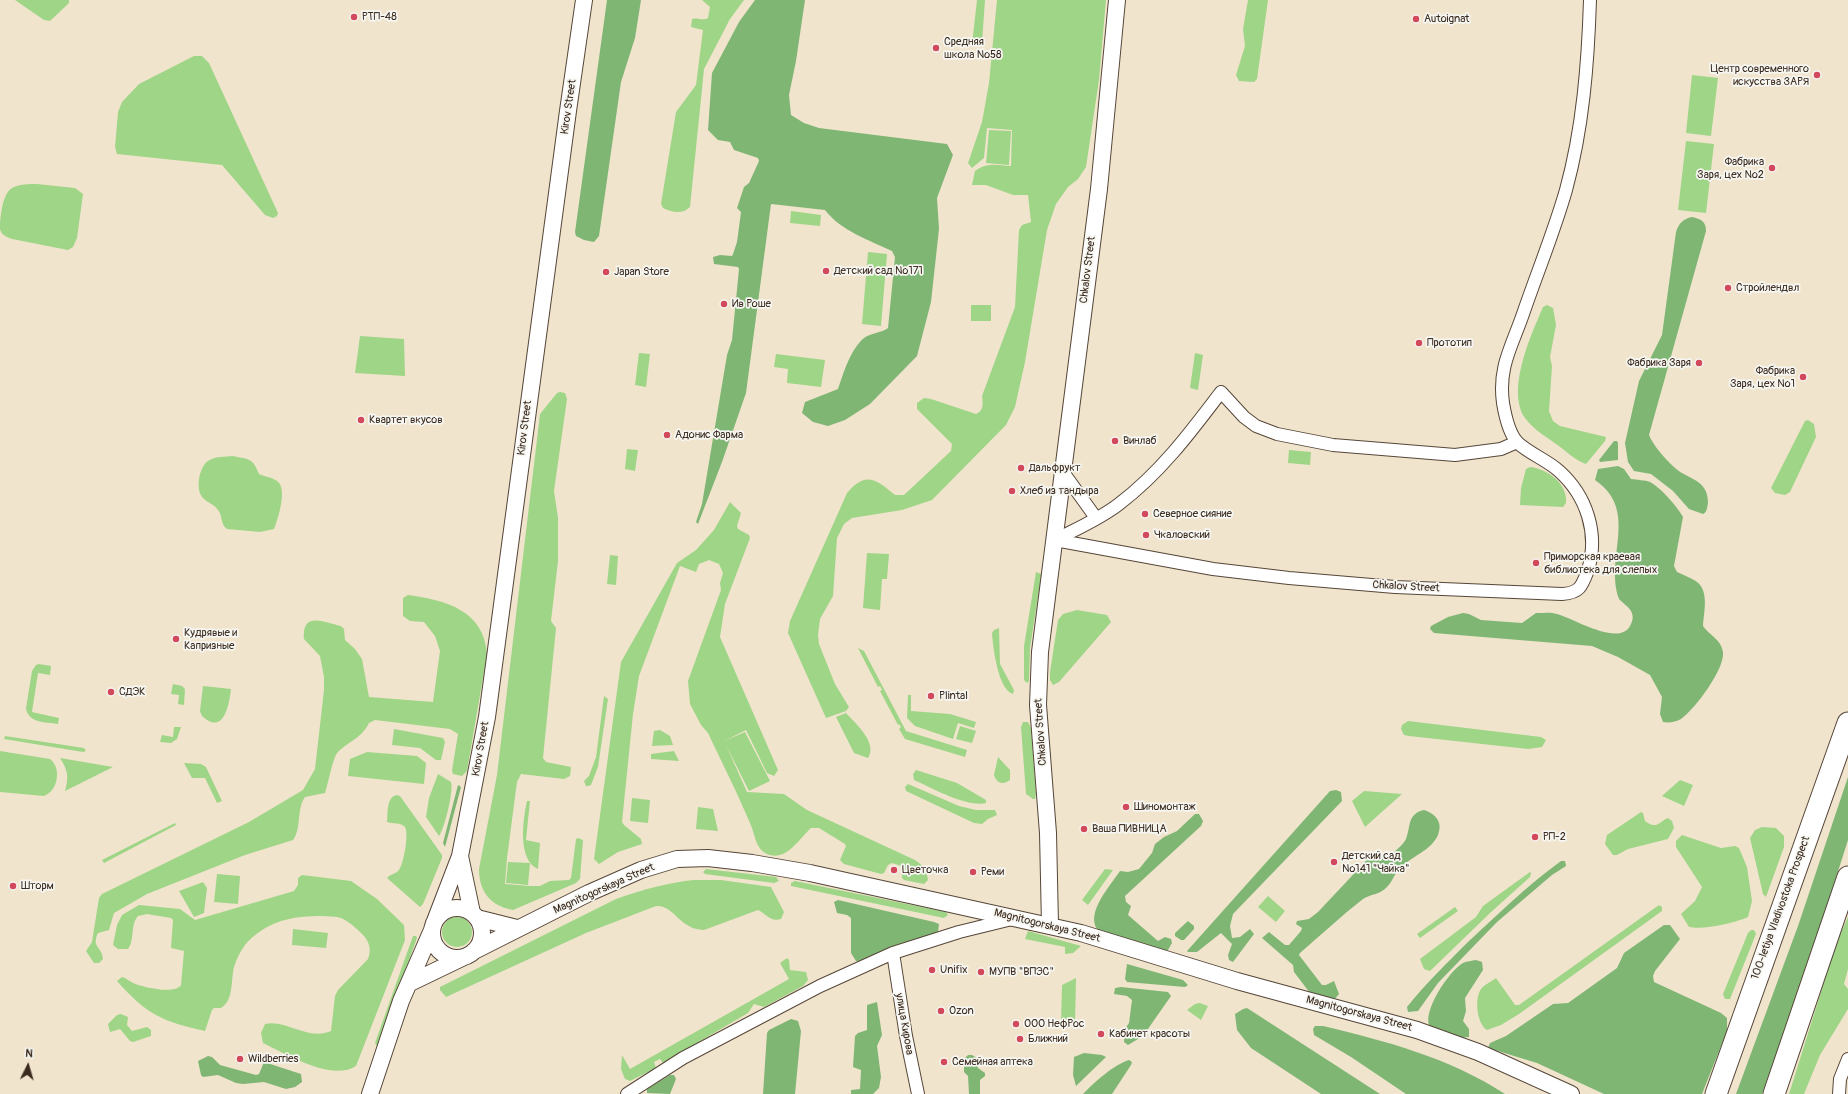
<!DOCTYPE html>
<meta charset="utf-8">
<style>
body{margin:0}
#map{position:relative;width:1848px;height:1094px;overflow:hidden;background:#f1e4cd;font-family:Pangolin,sans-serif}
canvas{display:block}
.north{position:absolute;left:8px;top:1046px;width:40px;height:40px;-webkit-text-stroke:3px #f6f6f2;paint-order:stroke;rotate:5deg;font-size:11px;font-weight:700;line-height:16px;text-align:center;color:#3b2a1e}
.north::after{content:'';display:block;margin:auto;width:14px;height:18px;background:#3b2a1e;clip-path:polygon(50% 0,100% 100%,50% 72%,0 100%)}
</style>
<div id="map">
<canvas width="1848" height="1094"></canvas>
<div class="north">N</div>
</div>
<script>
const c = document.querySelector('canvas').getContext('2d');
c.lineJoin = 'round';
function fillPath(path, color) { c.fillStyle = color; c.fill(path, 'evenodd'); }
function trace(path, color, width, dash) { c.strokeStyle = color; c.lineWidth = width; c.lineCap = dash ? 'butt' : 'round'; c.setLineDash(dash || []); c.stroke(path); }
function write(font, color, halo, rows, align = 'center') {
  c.font = font + ' Pangolin,sans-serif'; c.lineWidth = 3.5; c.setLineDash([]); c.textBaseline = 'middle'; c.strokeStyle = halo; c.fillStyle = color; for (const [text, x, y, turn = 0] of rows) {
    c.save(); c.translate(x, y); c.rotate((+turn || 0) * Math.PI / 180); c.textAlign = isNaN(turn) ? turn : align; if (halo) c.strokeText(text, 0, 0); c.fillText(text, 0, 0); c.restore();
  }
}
const green = new Path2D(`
 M15 0H69V3L50 21 44 20Z
 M702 0H744L730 19 704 69 690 207C682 215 671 212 663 208L661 204 676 112 696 85 703 30 691 27 692 19C697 17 703 21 708 18L710 7Z
 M977 0H985L982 43 979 45 972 44Z
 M997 0H1106L1099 80 1086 167 1078 179 1068 187 1056 204 1047 230 1025 362 1015 407 1006 425 932 500 902 510 852 518 844 524 837 538 833 596 820 619 818 635 819 644 835 684 849 707 846 711 826 718 788 633 790 621 847 493C866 470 877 480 895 495H904L951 451 952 444 917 409V403L924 398 931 399 976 414C984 410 983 404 982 396L1015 307 1019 230 1022 225 1031 222 1028 195H1013L986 185H972L975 171C987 162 997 165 1011 166L1012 130 987 128 984 158 972 168 968 163 982 122 989 83Z
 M1248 0H1268L1257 79 1254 82 1239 81 1236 75 1245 46 1243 29Z
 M194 56H202L209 63 278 213 277 216 273 218 265 215 222 165 117 154 115 147 118 112 122 102 139 84Z
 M1692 75 1718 78 1711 136 1686 133Z
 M989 130 1011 131 1009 165 986 163Z
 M1686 141 1714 144 1706 213 1678 210Z
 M37 184 75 188 83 194 77 238 73 247 68 250 12 239C7 237 1 235 0 229 0 218 2 194 12 188 19 184 29 184 37 184Z
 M791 211 821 215 820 226 790 223Z
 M868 252 887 254 881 326 862 324Z
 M971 305H991V321H971Z
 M1547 305 1553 308 1556 325 1550 357 1552 366 1549 411 1553 421 1560 426 1606 437 1605 441 1586 464C1576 461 1565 450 1556 444 1545 436 1533 429 1525 418 1506 390 1531 335 1543 307Z
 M360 336 404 339 405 376 355 373Z
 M639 353 650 354 646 387 635 385Z
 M1195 353 1203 355 1198 390 1190 388Z
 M776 354 825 360 821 387 787 383 788 369 774 367Z
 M560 392 565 393 567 399 554 491 558 518V561L551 621 556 628 543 758 546 762 571 767 570 776 564 779 521 774 517 782 507 858 505 884 530 886H540L550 881 569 880 571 878 576 839 578 838 583 840 580 879 576 883 513 910C490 906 479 891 479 869L497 775 540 414 557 393Z
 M1808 420 1814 424 1816 437 1790 492 1785 495 1775 493 1771 488 1805 421Z
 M627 449 638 450 635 471 625 469Z
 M1289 450 1311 452 1310 465 1288 463Z
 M233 456C250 460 252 457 259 474 265 477 272 477 277 481 288 488 278 519 274 529L260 532 227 529C220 524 223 516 218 510 214 504 208 503 203 498 195 490 199 467 208 461 215 456 225 457 233 456Z
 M1530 467C1548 469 1568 484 1566 503L1563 507 1520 505 1521 488 1526 469Z
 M730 502 741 513 737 526 738 529 749 535 750 538 725 604 720 637 778 770 774 776 767 773 746 730 724 741 745 732 770 781 749 791 726 745 747 792 784 794 807 810 915 860C923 865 927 871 928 880L924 884 904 880 902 878 901 866 892 863 888 865 884 873 881 874 844 864 840 860 846 846 845 844 819 828H811C799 839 786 862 767 854 757 850 755 837 752 828 739 796 723 765 708 733L701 725 690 704 688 681 721 590 720 583 723 573 719 564 709 560 699 564 696 572 680 566 639 676 633 714 622 822 624 825 641 839 642 844 618 852 599 864 594 859 621 662 677 563 696 550 714 530Z
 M867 553 889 554 887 579H882L880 610 863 608Z
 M610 555 618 556 616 585 607 584Z
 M1036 572 1041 574V577L1030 648 1029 681 1027 683 1024 680V646Z
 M408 595C445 600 484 610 487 654L467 771 462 776 453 774 452 770 458 734 450 729 375 720 369 723C362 738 349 741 338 752 333 756 328 785 325 793L305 797C296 810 302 828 293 840L245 855 147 894 114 913 109 930 98 933C91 948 102 946 103 959L99 963H94L86 951 92 942 99 898 102 894 249 822 303 790 315 769 324 690V677L320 656 304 639C302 611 323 622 341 626L344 629 345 640 355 649 362 659 369 697 433 702 440 651 435 636 424 622 410 621 403 616V598Z
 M1077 610 1107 615 1111 622 1059 682 1053 685 1050 680V672L1058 620 1063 614Z
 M999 628 1000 664 1014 690 1013 694C998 690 993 647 992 633L994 630Z
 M858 648 864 651 906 731 967 750 965 757 905 739 899 729 901 727 899 724 898 725 880 691 882 690 880 686 878 687Z
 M39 664 51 666 50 675 38 673 32 712 59 718 58 724C45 722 28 723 26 708L32 671 36 665Z
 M173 684 182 686 185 689 184 705 178 704 179 695 171 694Z
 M203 686 231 689C229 705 224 736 202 716L200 711Z
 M908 695H911V711L950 714 976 722 974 728 958 723 953 739 915 726 907 718Z
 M604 696 608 699 598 767 591 785 588 786H586L584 781 589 776 596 757Z
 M846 713C856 724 878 743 868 758L854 753 836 717Z
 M1408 721 1541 737 1546 740 1542 747 1528 749 1409 736 1404 735 1401 729 1402 725Z
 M1023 722H1028L1031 728 1036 793 1035 799H1033L1026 794 1021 727Z
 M960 726 976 731 972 743 956 739Z
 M174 727H181L177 739 171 743 160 742 162 735 173 737Z
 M394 729 443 738 445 742 441 760H436L420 748 392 745Z
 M660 730 670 736 673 745 652 746 654 731Z
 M5 736 84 748 86 751 83 752 4 739Z
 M0 751 50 759C62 768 58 791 44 796L0 792Z
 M674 751 679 761 651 759V754Z
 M367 752 417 756 426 763 424 784 348 776 350 759Z
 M998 757 1010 770V780C1003 785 997 784 994 775Z
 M60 758 113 767 65 791C69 778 68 770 60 758Z
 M184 763 201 764 206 767 222 801 217 803 205 778H192Z
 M916 770 957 783 986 800V803C968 808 932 788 914 780L913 774Z
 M438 774 451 782C454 791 444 830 439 836L426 817 429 798Z
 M1680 780 1693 785 1684 806 1662 796Z
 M908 784 959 806 976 810H995L997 815 988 819 982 824 974 823 906 791 905 787Z
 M1364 791 1402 794 1365 827 1352 801Z
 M397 795 400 796 442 855V858L423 904 420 907 387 878C390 874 396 874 399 870 404 863 409 833 405 827 401 822 392 824 387 822 388 813 386 797 397 795Z
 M632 798 650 800 648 823 630 821Z
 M527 801H530L526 840 540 843 538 869C517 860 523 819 527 801Z
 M698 807 713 809 718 831 696 829Z
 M1641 812 1643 813 1645 821C1658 830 1658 822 1668 818L1672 821 1674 828 1668 839 1628 849 1617 855H1613L1605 844 1607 835Z
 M175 823 176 825 104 863 102 860Z
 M1762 827 1776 828 1784 836V847L1766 897 1763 894 1750 838 1755 830Z
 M1682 835 1721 848 1735 846 1739 848 1747 867 1752 901 1748 917C1735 923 1703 930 1689 927L1681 914 1695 901 1702 887 1676 847V841Z
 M508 862 530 863 528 885 506 883Z
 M706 869 776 877 779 881 774 883 705 874 703 872Z
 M1105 869 1113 870 1088 905 1082 900Z
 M1530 872 1531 873 1530 877 1490 913 1430 971 1424 969 1420 959 1476 917 1483 906Z
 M217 874 240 876 238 904 214 902Z
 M302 875 351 881 377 899 404 925 405 940 356 1066C332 1082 286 1054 263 1043L261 1033 265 1024C286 1019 307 1041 331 1031L335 996 338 990 368 959C372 948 369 940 360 932 355 927 348 921 341 918 336 916 328 917 322 916 296 916 275 919 254 936 245 943 239 953 235 964 230 977 235 1000 221 1008H214L212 1010 205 1031C163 1022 146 1014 117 981L122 977C126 978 129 981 133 983 142 987 175 995 181 985L184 951 171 948 173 920 171 918 147 914 138 916C130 925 135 940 128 949H118L113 945 117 925 122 915 139 905 180 909 195 920 294 891 298 885V878Z
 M693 880H721L771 887 784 912 781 919C770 922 768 915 758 910L704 930C678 929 675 905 656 906L586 933 446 997 440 990V987L616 899C641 890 667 883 693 880Z
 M795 881 946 912 948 915 944 918 791 886V883Z
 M203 882 207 888 204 913 194 917 179 891Z
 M1268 896 1285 911 1276 922 1258 907Z
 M1659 905 1662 907V911L1519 1014 1501 1025 1487 1030C1477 1024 1474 999 1481 989 1484 985 1492 981 1496 978L1515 1005H1519Z
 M1455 907 1458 911 1420 938 1417 934Z
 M442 932a15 15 0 1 1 30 0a15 15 0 1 1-30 0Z
 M1848 917V969L1844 984 1848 989V1009L1820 1055 1804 1094H1789L1836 944Z
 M293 929 328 933 326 948 292 945Z
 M1751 930H1754L1756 934 1730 999H1725L1723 994 1748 933Z
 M1028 931 1081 946 1073 953 1065 954V947L1025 939Z
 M413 936H416L417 938 379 1043 377 1046 375 1043Z
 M787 958 789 960 790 970 806 972 808 980 803 986 764 1007 754 1004 748 1013 663 1063 660 1059 654 1062 656 1068 630 1081 625 1079 621 1069 622 1055 630 1069 789 979 780 963Z
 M1076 978 1075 1023C1072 1026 1064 1026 1061 1023L1062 985Z
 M1200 1003 1208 1006 1201 1020 1187 1010 1195 1004Z
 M121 1014 128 1017 127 1025 132 1031 147 1027 151 1030V1036L133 1042 130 1041 120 1029 110 1032 108 1024 117 1015Z`);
const forest = new Path2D(`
 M607 0H641L635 38 621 82 599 236 594 242 584 240 576 236 575 232Z
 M755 0H805L796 61 789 95 791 115 804 123 819 128 947 144 953 155 937 198 939 229 931 302 917 356 870 404 845 420 828 426 813 422 802 413 805 402 838 389C844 372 850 350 864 338 871 333 881 333 888 328L895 257 892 251C869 240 841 231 825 210L771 204 746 393 722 462 698 524 696 522 702 504 727 355 732 340 739 269 738 267 714 264 713 257 720 255 732 256 733 254 737 242 741 212 737 208 744 187 749 183 759 161 758 158 734 150 730 142 718 140 708 130 712 73 739 22Z
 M1692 217C1701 219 1706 221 1706 231L1649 435C1653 445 1665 459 1674 467 1687 480 1708 478 1708 503 1707 508 1707 512 1703 514L1689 509 1673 491 1651 474 1634 471 1628 462 1625 443 1639 381 1662 335 1676 232C1679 223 1683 219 1692 217Z
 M1614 441H1617L1618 443V460L1600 462 1599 460Z
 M1618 466 1624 469 1631 479C1637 480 1645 480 1650 482 1661 488 1677 506 1683 517L1674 566 1677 572C1683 575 1689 577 1694 580 1710 588 1704 611 1703 626 1710 636 1721 639 1723 652 1725 669 1695 709 1681 719 1676 722 1669 723 1663 722L1660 714 1662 697 1650 675 1618 657 1592 646 1434 633 1430 629 1431 626 1448 617 1463 613 1469 614 1481 620 1522 623 1536 613C1543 613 1551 612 1557 614 1573 618 1619 647 1630 626 1638 612 1627 607 1619 599 1604 557 1640 511 1595 480L1598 469Z
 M1848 777V840L1809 962 1762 1094H1736L1798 926Z
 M458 785 461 787 445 847 443 843Z
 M1336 790 1341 792 1342 801 1233 914 1230 926 1232 938 1240 937 1250 929 1254 934 1233 962 1229 960 1228 955 1232 944 1221 933 1197 952H1188L1187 951 1330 791Z
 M1424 810C1436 814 1443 822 1438 835 1431 851 1410 857 1399 869 1394 875 1392 882 1387 887 1380 895 1370 894 1363 899 1341 916 1321 935 1300 953L1299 955 1322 985H1326L1334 981 1339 994 1334 1000 1313 997 1294 972 1293 965 1262 938 1269 932 1285 945H1289L1301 931 1302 928 1296 924 1297 921 1309 919 1318 912 1365 862 1367 857 1371 855H1391C1395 851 1403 845 1406 839 1411 826 1407 814 1424 810Z
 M1195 814H1199L1203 821 1201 826 1125 896 1126 902 1131 906 1128 915 1158 941 1165 937 1171 939 1172 943 1168 950 1164 951 1112 936 1097 929C1086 912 1110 886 1120 871L1128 872 1139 869 1152 853 1155 844 1164 837 1177 831Z
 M1561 861H1565L1566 866 1552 875 1497 922 1438 983 1418 1011 1408 1012 1407 1007C1426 983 1447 963 1468 942 1498 914 1528 885 1561 861Z
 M838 900 934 922 939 924 938 932C922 938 869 963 856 961L851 953V918L847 915 837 913 834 902Z
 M1188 921 1194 926V929L1184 940H1181L1175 936V933Z
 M1664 925H1670L1680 939 1655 971 1653 976 1654 982 1721 1013 1727 1018V1031L1702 1094H1604L1537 1063 1488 1048 1490 1043 1506 1036 1553 1004 1568 1003 1617 968 1624 953Z
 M1476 960 1482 962 1483 970 1465 998 1466 1011 1463 1021 1469 1029V1037L1458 1038 1430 1027C1421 1012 1450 970 1463 963 1467 961 1472 961 1476 960Z
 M1127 964 1183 980 1188 985 1185 987 1127 982 1125 979Z
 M1121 987 1168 992 1171 996 1143 1036 1128 1045 1124 1042 1125 1029 1129 1023 1132 1000 1127 996 1114 994 1115 988Z
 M877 1002 882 1035 877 1046 881 1077 879 1088 873 1094H851V1090L860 1089 861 1070 853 1067 855 1036 858 1033 867 1030V1005Z
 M1247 1008 1380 1094H1321L1251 1048 1237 1030 1235 1014 1243 1009Z
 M791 1019 798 1021 801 1031 795 1094H763L767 1033 769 1030Z
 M1315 1026H1323C1386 1041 1450 1058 1505 1094H1406L1351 1057 1314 1035 1313 1029Z
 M1084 1053 1102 1055 1106 1057 1076 1086 1073 1075 1074 1057Z
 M968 1055H972L977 1058 978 1068 985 1073V1076L980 1080V1094H969L968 1076 964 1072V1059Z
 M208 1056 212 1057 220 1065 256 1075 259 1074 264 1062 301 1074 302 1082 295 1087 286 1089 264 1082 243 1084 236 1083 218 1075 203 1077 201 1075 198 1061Z
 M1129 1060 1132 1062 1131 1065 1112 1094H1083C1095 1082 1113 1065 1129 1060Z
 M670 1075H674L676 1079 670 1094 647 1093V1089Z`);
const street = new Path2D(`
 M1063 472 1096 518
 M1055 540 1213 569 1289 578 1395 587 1562 594C1580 593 1582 586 1588 570 1599 534 1587 496 1559 471 1547 460 1530 454 1518 443 1509 434 1505 415 1503 403 1498 367 1512 346 1523 314 1537 273 1554 232 1566 190 1583 128 1588 63 1590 0
 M1055 540C1076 529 1100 519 1119 504 1160 473 1190 433 1221 392L1244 417 1256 426 1277 434 1333 445 1455 455 1501 449 1517 442
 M893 953 906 1036 918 1094
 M627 1094 683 1058 820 986 893 953 959 932 1012 919
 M1839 1094 1840 1079 1848 1059`);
const secondary = new Path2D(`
 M460 856 472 913
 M432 933a25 25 0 1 1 50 0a25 25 0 1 1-50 0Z
 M477 918 517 928
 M435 921 460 856 487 717 568 111 584 0
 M1050 925 1048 833 1038 705 1040 652 1099 189 1117 0
 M474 951 589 893 641 870 677 859 708 858 752 863 810 873 1081 933 1237 981 1417 1030 1478 1052 1571 1094
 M410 983 464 957
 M370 1094 401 1001 432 930`);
const highway = new Path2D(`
 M1716 1094 1848 723
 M1774 1094 1848 877`);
const markers = [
 [354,17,4,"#d1495b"],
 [1416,19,4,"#d1495b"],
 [936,48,4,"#d1495b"],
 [1817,75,4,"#d1495b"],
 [1772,168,4,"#d1495b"],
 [826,271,4,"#d1495b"],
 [606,272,4,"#d1495b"],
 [1728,288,4,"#d1495b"],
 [724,304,4,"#d1495b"],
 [1419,343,4,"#d1495b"],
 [1699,363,4,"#d1495b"],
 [1803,377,4,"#d1495b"],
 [361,420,4,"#d1495b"],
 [667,435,4,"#d1495b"],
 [1115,441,4,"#d1495b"],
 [1021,468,4,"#d1495b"],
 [1012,491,4,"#d1495b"],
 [1145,514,4,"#d1495b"],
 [1146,535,4,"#d1495b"],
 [1536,563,4,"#d1495b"],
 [176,639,4,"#d1495b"],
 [111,692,4,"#d1495b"],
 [931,696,4,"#d1495b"],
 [1126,807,4,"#d1495b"],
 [1084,829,4,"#d1495b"],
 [1535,837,4,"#d1495b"],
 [1334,862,4,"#d1495b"],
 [894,870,4,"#d1495b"],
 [973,872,4,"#d1495b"],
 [13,886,4,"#d1495b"],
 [932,970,4,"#d1495b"],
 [981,972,4,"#d1495b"],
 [941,1011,4,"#d1495b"],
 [1016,1024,4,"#d1495b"],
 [1101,1034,4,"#d1495b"],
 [1020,1039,4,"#d1495b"],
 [240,1059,4,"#d1495b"],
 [944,1062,4,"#d1495b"]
];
const poiNames = [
 ["РТП-48",362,17],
 ["Autoignat",1424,19],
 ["Средняя",944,42],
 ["школа №58",944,55],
 ["Центр современного",1809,69,"right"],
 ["искусства ЗАРЯ",1809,82,"right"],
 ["Фабрика",1764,162,"right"],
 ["Заря, цех №2",1764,175,"right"],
 ["Детский сад №171",834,271],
 ["Japan Store",614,272],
 ["Стройлендвл",1736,288],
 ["Ив Роше",732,304],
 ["Прототип",1427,343],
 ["Фабрика Заря",1691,363,"right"],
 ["Фабрика",1795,371,"right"],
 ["Заря, цех №1",1795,384,"right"],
 ["Квартет вкусов",369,420],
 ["Адонис Фарма",675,435],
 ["Винлаб",1123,441],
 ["Дальфрукт",1029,468],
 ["Хлеб из тандыра",1020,491],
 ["Северное сияние",1153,514],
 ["Чкаловский",1154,535],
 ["Приморская краевая",1544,557],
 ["библиотека для слепых",1544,570],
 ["Кудрявые и",184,633],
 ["Капризные",184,646],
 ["СДЭК",119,692],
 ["Plintal",939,696],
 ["Шиномонтаж",1134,807],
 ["Ваша ПИВНИЦА",1092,829],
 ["РП-2",1543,837],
 ["Детский сад",1342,856],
 ["№141 \"Чайка\"",1342,869],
 ["Цветочка",902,870],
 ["Реми",981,872],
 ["Шторм",21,886],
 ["Unifix",940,970],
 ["МУПВ \"ВПЭС\"",989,972],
 ["Ozon",949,1011],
 ["ООО НефРос",1024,1024],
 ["Кабинет красоты",1109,1034],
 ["Ближний",1028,1039],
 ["Wildberries",248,1059],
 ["Семейная аптека",952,1062]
];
const streetNames = [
 ["Kirov Street",569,107,-82],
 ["Chkalov Street",1088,270,-83],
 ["Kirov Street",525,428,-83],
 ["Chkalov Street",1406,587,3],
 ["Chkalov Street",1041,732,-94],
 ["Kirov Street",481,749,-80],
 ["Magnitogorskaya Street",604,889,-24],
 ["100-letiya Vladivostoka Prospect",1781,908,-70],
 ["Magnitogorskaya Street",1047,926,14],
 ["Magnitogorskaya Street",1359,1014,15],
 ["улица Кирова",904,1024,80]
];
fillPath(green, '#9fd587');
fillPath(forest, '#7fb674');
trace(street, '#564638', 14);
trace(secondary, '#564638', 18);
trace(highway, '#564638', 23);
trace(street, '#fff', 12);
trace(secondary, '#fff', 16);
trace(highway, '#fff', 21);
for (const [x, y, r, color] of markers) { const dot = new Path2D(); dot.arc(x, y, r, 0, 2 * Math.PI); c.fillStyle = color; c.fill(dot); trace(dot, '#f6f6f2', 1.5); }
write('11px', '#3b2a1e', '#f6f6f2', poiNames, 'left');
write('11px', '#3b2a1e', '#f6f6f2', streetNames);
</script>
